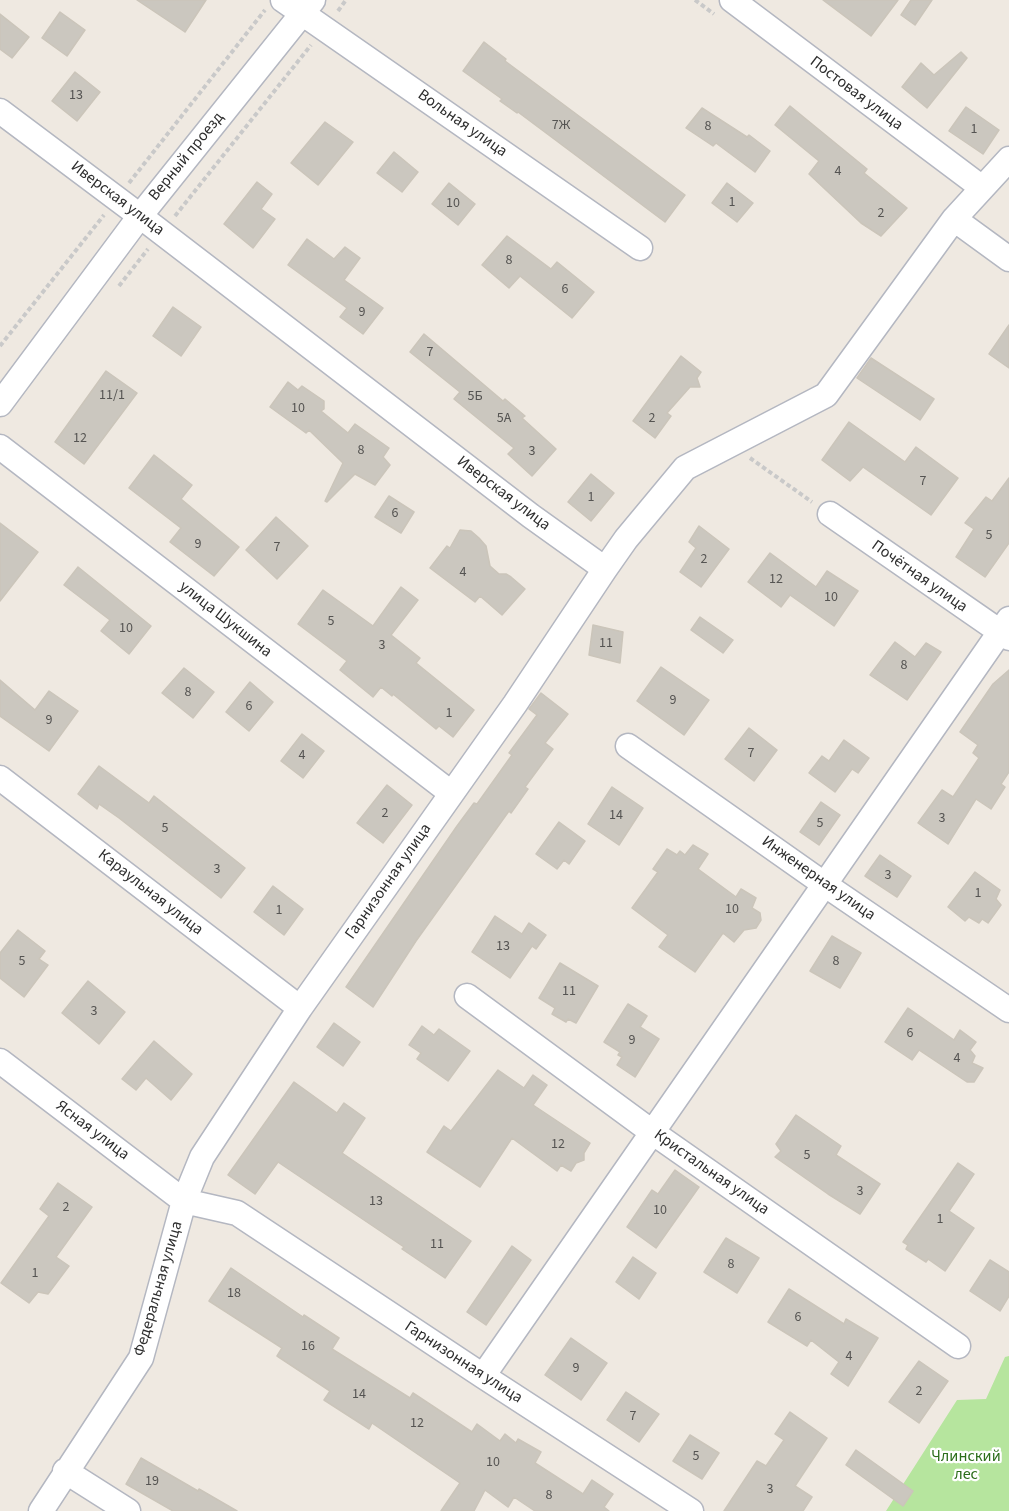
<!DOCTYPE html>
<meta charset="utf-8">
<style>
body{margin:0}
canvas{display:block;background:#efe9e1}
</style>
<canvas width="1009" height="1511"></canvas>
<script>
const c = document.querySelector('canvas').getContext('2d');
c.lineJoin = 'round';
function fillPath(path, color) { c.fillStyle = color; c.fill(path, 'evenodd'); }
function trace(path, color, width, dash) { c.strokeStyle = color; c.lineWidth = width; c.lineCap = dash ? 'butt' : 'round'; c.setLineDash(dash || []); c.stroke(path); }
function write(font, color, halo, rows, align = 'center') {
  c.font = font + ' "Source Sans 3",sans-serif'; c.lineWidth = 4.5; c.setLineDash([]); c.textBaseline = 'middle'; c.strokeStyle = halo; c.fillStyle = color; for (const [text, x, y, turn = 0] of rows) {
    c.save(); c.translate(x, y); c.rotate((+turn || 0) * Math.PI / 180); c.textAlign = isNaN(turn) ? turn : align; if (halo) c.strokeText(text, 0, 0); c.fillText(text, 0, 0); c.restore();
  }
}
const green = new Path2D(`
 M1009 1356V1511H886L957 1400 986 1399 1005 1357Z`);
const building = new Path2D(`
 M137 0H206L185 32Z
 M823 0H898L871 36Z
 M911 0H932L915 25 901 15Z
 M60 12 85 30 67 56 42 38Z
 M0 14 29 37 12 58 0 49Z
 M484 42 506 59 505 61 685 195 665 222 518 112 517 113 500 101 502 99 463 71Z
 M961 52 967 58 927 108 902 87 921 63 934 75Z
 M75 72 100 92 77 121 52 101Z
 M790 106 867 169 864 173 907 208 881 236 861 223 809 174 819 161 775 125Z
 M966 107 999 130 983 154 949 131Z
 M702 108 747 137 749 135 770 151 755 172 716 143 713 146 686 128Z
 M325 122 353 142 318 185 291 163Z
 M394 152 418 172 402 192 377 173Z
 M257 182 272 194 261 209 275 219 253 248 224 224Z
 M449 183 475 204 458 225 432 204Z
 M727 183 753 203 737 222 712 203Z
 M507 236 551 269 557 262 594 292 572 318 520 276 509 288 482 265Z
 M307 239 334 259 345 247 360 258 344 280 383 308 363 334 340 317 347 308 288 265Z
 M173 307 201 327 181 356 153 336Z
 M1009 325V368L989 354Z
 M424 334 503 401 505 399 525 416 522 418 556 449 532 476 508 454 514 448 454 399 460 392 410 352Z
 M681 356 701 372 697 378 700 387H690L667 413 671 416 655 438 633 421Z
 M871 358 934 399 920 420 857 378Z
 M106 371 137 393 84 464 55 442Z
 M288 382 298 390 302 386 324 401V409L321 411 348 433 355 424 389 448 383 457 390 465 375 485 355 474 327 502 325 501 343 463 309 430 306 433 270 407Z
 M849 422 905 462 916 447 958 478 931 515 863 467 850 481 822 460Z
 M154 455 192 485 181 499 239 547 214 576 170 542 181 528 129 488Z
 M591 474 614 493 591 521 568 502Z
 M1009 478V543L985 577 956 557 974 529 965 523 986 497 992 501Z
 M389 496 414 512 401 533 375 517Z
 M276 517 308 546 277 579 246 550Z
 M0 523 38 552 0 601Z
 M699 526 729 549 701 587 680 572 696 548 689 542Z
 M460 530 471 531 479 538 486 546 490 566 499 574H506L511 577 525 589 502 615 480 596 475 602 430 568 447 546 450 548Z
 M770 553 816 587 827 571 858 591 834 626 790 595 781 607 748 582Z
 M78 567 151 626 129 654 101 631 110 620 64 585Z
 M401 587 418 600 391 635 420 658 416 663 474 710 453 737 439 726 436 729 393 694 392 696 381 687 373 697 340 670 347 661 298 624 323 590 373 626Z
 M700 617 733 640 723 653 691 630Z
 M593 625 623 632 620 663 589 655Z
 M895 642 915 657 926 643 941 652 907 700 870 675Z
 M661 667 709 700 684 735 637 701Z
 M184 668 214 692 193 718 162 693Z
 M1009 670V772L1001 784 1005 787 991 809 976 799 948 844 918 823 942 790 953 797 979 758 973 753 978 745 960 732 993 684Z
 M0 680 35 710 49 691 78 711 49 751 0 716Z
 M250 682 273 702 249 731 226 712Z
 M541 693 568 714 545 743 553 749 525 787 528 789 511 813 509 811 416 941 373 1007 346 987 457 826 474 803 477 804 512 755 509 753 537 715 529 709Z
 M749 728 777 750 754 781 725 759Z
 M302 734 324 751 303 778 281 761Z
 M844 740 869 758 858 773 852 769 835 792 809 773 822 756 829 761Z
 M99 766 149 803 154 796 245 868 221 898 119 818 99 804 97 809 78 794Z
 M387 785 412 805 383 843 357 823Z
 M612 787 643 808 619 845 588 824Z
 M821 802 840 815 819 845 800 832Z
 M559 822 585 841 569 864 564 860 557 869 536 854Z
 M693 845 708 854 698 869 736 897 741 889 756 898 752 908 760 913 761 920 756 928 744 930 734 942 723 933 695 972 659 947 668 935 632 908 658 872 653 869 667 849 677 855 680 851 685 855Z
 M880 855 911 876 897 897 865 876Z
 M975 872 1000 890 996 899 1001 905 988 923 982 919 979 923 969 917 965 921 948 907Z
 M273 886 303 909 284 935 254 912Z
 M495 916 522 934 529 923 546 935 536 949 532 946 510 978 472 952Z
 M18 930 45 951 39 959 48 965 24 997 0 978V953Z
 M832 936 861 953 840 988 810 971Z
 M560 963 598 986 576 1023 568 1019 566 1022 552 1014 555 1008 539 998Z
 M88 981 125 1012 99 1044 62 1013Z
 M628 1004 647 1016 640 1027 659 1039 635 1077 617 1065 622 1057 618 1055 620 1052 604 1042Z
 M908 1008 954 1040 960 1030 976 1042 970 1050 975 1056 972 1063 983 1068 974 1082H967L919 1050 912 1060 885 1042Z
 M334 1023 360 1042 343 1066 317 1047Z
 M422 1026 434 1035 439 1029 470 1051 448 1081 417 1059 421 1053 409 1045Z
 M154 1041 192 1074 171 1100 146 1078 136 1090 122 1079Z
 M498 1070 524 1088 533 1075 547 1085 533 1105 590 1143 584 1153V1160L576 1163 571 1171 561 1165 557 1171 512 1138 480 1187 427 1152 444 1126 451 1131Z
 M294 1082 337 1113 344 1103 365 1118 342 1153 471 1241 445 1278 402 1249 404 1247 278 1162 255 1194 228 1175Z
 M796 1115 841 1146 836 1155 880 1184 860 1214 828 1194 775 1157 781 1151 776 1144Z
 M958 1163 974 1174 949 1211 974 1228 945 1271 928 1259 926 1262 906 1249 908 1245 903 1242Z
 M675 1170 699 1187 656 1248 627 1227 652 1190 658 1194Z
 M58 1183 92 1207 56 1257 69 1266 48 1294 38 1292 29 1303 1 1283 49 1216 40 1209Z
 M726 1238 759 1258 737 1293 704 1272Z
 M512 1246 531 1260 486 1325 467 1312Z
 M633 1257 656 1273 639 1299 616 1282Z
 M990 1260 1009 1272V1296L1000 1311 970 1291Z
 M231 1268 303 1317 304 1315 339 1338 332 1349 410 1398 413 1393 472 1432 477 1424 500 1441 505 1434 516 1443 518 1439 541 1452 535 1463 583 1494 592 1480 613 1494 604 1507 609 1511H535L514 1497 508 1507 485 1490 474 1511H441L460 1483 372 1423 369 1429 324 1400 330 1391 277 1356 282 1348 209 1301Z
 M789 1289 844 1324 846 1319 878 1338 848 1386 831 1374 839 1362 811 1340 807 1346 768 1322Z
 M571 1338 607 1363 581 1400 545 1375Z
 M919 1361 948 1381 919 1423 889 1402Z
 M626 1392 659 1414 639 1442 607 1420Z
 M790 1412 827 1438 795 1486 812 1497 803 1511H724L757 1461 766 1466 784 1440 775 1434Z
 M690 1435 719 1453 702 1479 673 1461Z
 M856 1450 913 1491 903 1506 846 1465Z
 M141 1458 198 1491 199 1489 237 1511H173L126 1484Z`);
const path = new Path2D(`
 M695 0 714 14
 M338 11 346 0
 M129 183 265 10
 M175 216 311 45
 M119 286 148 249
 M0 346 104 215
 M750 458 812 502`);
const street = new Path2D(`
 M283 0 640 248
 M732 0 981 187
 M0 111 140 216 531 516 605 569 626 539 685 468 826 395 954 219 1009 159
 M954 219 1009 259
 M0 404 140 216 313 0
 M0 447 451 793
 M830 514 1009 638
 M628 746 824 884 1009 1010
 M0 778 300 1008
 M467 996 652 1132 958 1346
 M0 1061 184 1201 202 1157 300 1008 515 704 605 569
 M483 1376 1009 619
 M65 1471 128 1511
 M41 1511 141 1358 184 1201 237 1213 483 1376 691 1511`);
const numberNames = [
 ["13",76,96],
 ["7Ж",561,126],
 ["8",708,127],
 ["1",974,130],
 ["4",838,172],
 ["1",732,203],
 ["10",453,204],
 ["2",881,214],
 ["8",509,261],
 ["6",565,290],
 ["9",362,313],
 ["7",430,353],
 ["11/1",112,396],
 ["5Б",475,397],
 ["10",298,409],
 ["5А",504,419],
 ["2",652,419],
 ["12",80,439],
 ["8",361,451],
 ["3",532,452],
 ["7",923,482],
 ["1",591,498],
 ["6",395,514],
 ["5",989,536],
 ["9",198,545],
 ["7",277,548],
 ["2",704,560],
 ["4",463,573],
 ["12",776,580],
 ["10",831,598],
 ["5",331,622],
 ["10",126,629],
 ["11",606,644],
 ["3",382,646],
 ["8",904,666],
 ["8",188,693],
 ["9",673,701],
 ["6",249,707],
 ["1",449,714],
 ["9",49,721],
 ["7",751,754],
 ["4",302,756],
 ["2",385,814],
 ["14",616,816],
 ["3",942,819],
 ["5",820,824],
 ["5",165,829],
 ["3",217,870],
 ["3",888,876],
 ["1",978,894],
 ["10",732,910],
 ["1",279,911],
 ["13",503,947],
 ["5",22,962],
 ["8",836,962],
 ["11",569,992],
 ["3",94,1012],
 ["6",910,1034],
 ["9",632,1041],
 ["4",957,1059],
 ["12",558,1145],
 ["5",807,1156],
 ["3",860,1192],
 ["13",376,1202],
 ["2",66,1208],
 ["10",660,1211],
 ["1",940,1220],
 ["11",437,1245],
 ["8",731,1265],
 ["1",35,1274],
 ["18",234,1294],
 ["6",798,1318],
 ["16",308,1347],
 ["4",849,1357],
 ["9",576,1369],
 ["2",919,1392],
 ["14",359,1395],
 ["7",633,1417],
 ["12",417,1424],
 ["5",696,1457],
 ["10",493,1463],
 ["19",152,1482],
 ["3",770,1490],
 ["8",549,1496]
];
const streetNames = [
 ["Постовая улица",856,94,37],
 ["Вольная улица",462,124,35],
 ["Верный проезд",187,157,-51],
 ["Иверская улица",117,199,37],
 ["Иверская улица",503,494,37],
 ["Почётная улица",919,577,35],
 ["улица Шукшина",225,620,38],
 ["Инженерная улица",818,879,35],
 ["Гарнизонная улица",389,882,-55],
 ["Караульная улица",150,893,38],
 ["Ясная улица",92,1131,37],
 ["Кристальная улица",711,1173,35],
 ["Федеральная улица",159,1289,-74],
 ["Гарнизонная улица",463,1363,33]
];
const parkNames = [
 ["Члинский",966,1457],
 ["лес",966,1475]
];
fillPath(green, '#b6e59e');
fillPath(building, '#cbc7bf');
trace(building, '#cbc5ba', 1.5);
trace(street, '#b4b7c1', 27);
trace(path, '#c9c9c9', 4, [4.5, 3]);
trace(street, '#fff', 24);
write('14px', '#555452', null, numberNames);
write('16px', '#2e2e2e', '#fff', streetNames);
write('16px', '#2c6e1b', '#fff', parkNames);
</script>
